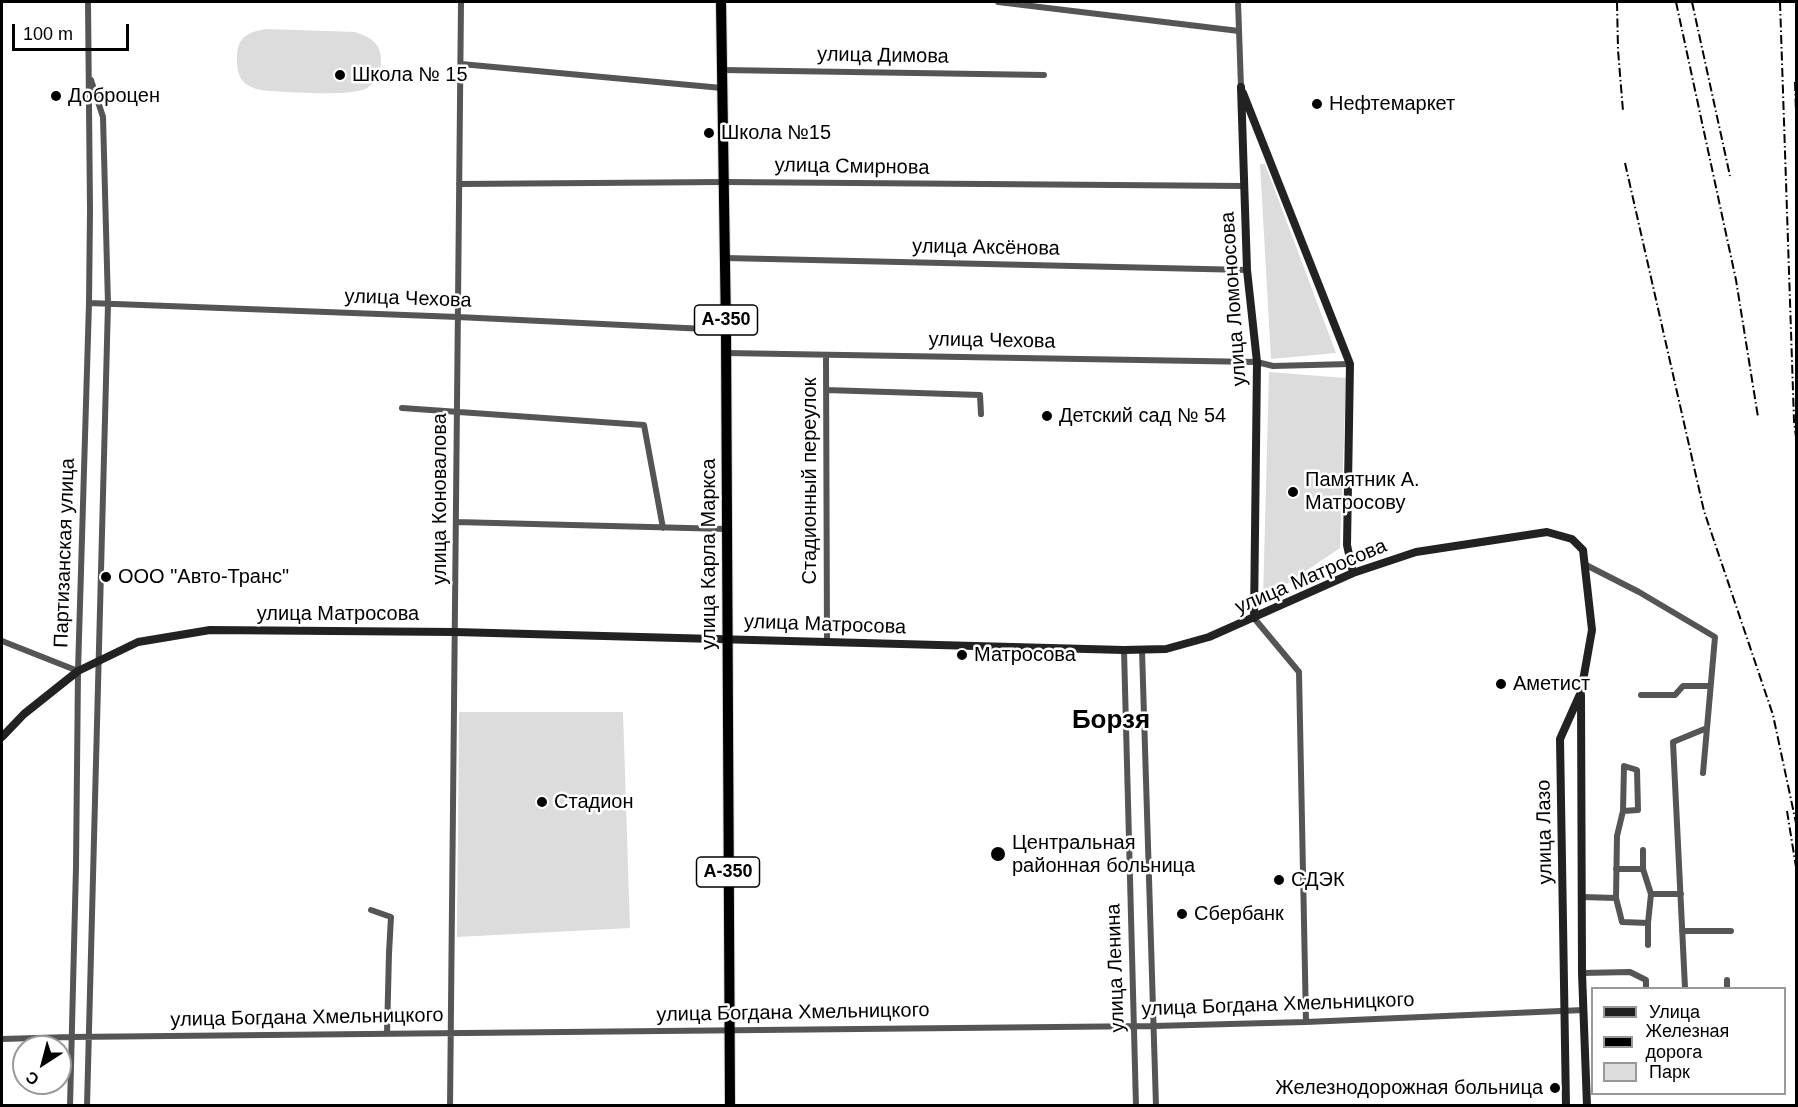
<!DOCTYPE html>
<meta charset="utf-8">
<style>
body{margin:0}
#map{position:relative;width:1798px;height:1107px;overflow:hidden;background:#fff;font-family:Helvetica,sans-serif}
canvas{display:block}
.frame{position:absolute;inset:0;border:3px solid #000;pointer-events:none}
.legend{position:absolute;left:1591px;top:987px;width:195px;height:108px;box-sizing:border-box;background:#fff;border:2px solid #999;margin:0;padding:8px 10px;list-style:none;font-size:18px;color:#000}
.legend li{display:flex;align-items:center;gap:12px;height:30px}
.legend b{width:30px;border:2px solid #999}
.north{position:absolute;left:12px;top:1035px;width:60px;height:60px;box-sizing:border-box;background:#fff;border:2px solid #999;border-radius:50%;rotate:216deg;font-size:16px;font-weight:700;line-height:24px;text-align:center;color:#000}
.north::after{content:'';display:block;margin:auto;width:21px;height:27px;background:#000;clip-path:polygon(50% 0,100% 100%,50% 72%,0 100%)}
.scale{position:absolute;left:12px;top:24px;width:117px;height:27px;box-sizing:border-box;border:3px solid #000;border-top:0;padding-left:8px;font-size:18px;line-height:21px;white-space:nowrap;color:#000;-webkit-text-stroke:4px #fff;paint-order:stroke}
</style>
<div id="map">
<canvas width="1798" height="1107"></canvas>
<div class="frame"></div>
<ul class="legend">
<li><b style="height:8px;background:#222"></b>Улица</li>
<li><b style="height:8px;background:#000"></b>Железная дорога</li>
<li><b style="height:16px;background:#dcdcdc"></b>Парк</li>
</ul>
<div class="north">С</div>
<div class="scale">100 m</div>
</div>
<script>
const c = document.querySelector('canvas').getContext('2d');
c.lineJoin = 'round';
function fillPath(path, color) { c.fillStyle = color; c.fill(path, 'evenodd'); }
function trace(path, color, width, dash) { c.strokeStyle = color; c.lineWidth = width; c.lineCap = dash ? 'butt' : 'round'; c.setLineDash(dash || []); c.stroke(path); }
function write(font, color, halo, rows, align = 'center') {
  c.font = font + ' Helvetica,sans-serif'; c.lineWidth = 5; c.setLineDash([]); c.textBaseline = 'middle'; c.strokeStyle = halo; c.fillStyle = color; for (const [text, x, y, turn = 0] of rows) {
    c.save(); c.translate(x, y); c.rotate((+turn || 0) * Math.PI / 180); c.textAlign = isNaN(turn) ? turn : align; if (halo) c.strokeText(text, 0, 0); c.fillText(text, 0, 0); c.restore();
  }
}
const green = new Path2D(`
 M266 29 355 32C370 37 381 43 381 60 381 71 377 82 367 88 352 97 288 92 268 91 246 88 237 82 237 59 237 37 246 33 266 29Z
 M1260 164H1265L1336 353 1271 359Z
 M1269 372 1346 378 1340 548 1263 600Z
 M459 712H623L630 928 457 937Z`);
const street = new Path2D(`
 M998 2 1239 31
 M1238 2 1241 87
 M461 64 722 88
 M722 70 1044 75
 M459 184 724 182 1244 186
 M725 258 1247 270
 M89 303 458 317 726 330
 M726 353 1257 362 1273 366 1350 364
 M826 355 827 642
 M826 390 980 395 981 414
 M402 408 644 425 663 528
 M456 522 726 529
 M1586 565 1639 592 1715 637 1707 728 1673 742 1685 988
 M1254 618 1299 672 1306 1022
 M2 641 78 671
 M1124 650 1136 1106
 M1142 650 1156 1106
 M1641 695H1675L1683 686H1710
 M1703 773 1707 728
 M1616 869H1643V850
 M1643 869 1651 894
 M1582 897 1616 898 1617 836 1623 811 1624 766 1637 770 1638 810 1623 811
 M1616 898 1622 922 1648 923
 M371 910 391 917 389 953 387 1034
 M1682 931H1731
 M1648 945V923L1651 894H1681
 M1582 973 1630 972 1646 980V988
 M1727 988V980
 M2 1039 71 1037 1154 1026 1306 1022 1584 1010
 M70 1106 76 867 78 671 89 303 90 210 88 2
 M87 1106 108 304 103 117 91 80
 M450 1106 461 2`);
const secondary = new Path2D(`
 M1241 87 1247 270 1257 362 1254 618
 M1243 93 1350 364 1347 545 1353 573
 M1581 695 1582 973 1587 1106
 M2 737 24 714 78 671 138 642 210 630 455 632 1124 650 1166 649 1209 637 1353 573 1416 552 1547 532 1572 539 1583 550 1592 630 1581 692 1560 739 1566 1106`);
const highway = new Path2D(`
 M721 2 726 330 730 1106`);
const rail = new Path2D(`
 M1617 2 1618 50 1623 111
 M1676 2 1736 280 1758 417
 M1692 2 1730 176
 M1780 2 1794 421 1796 437
 M1795 82 1796 112
 M1625 163 1704 511 1773 715 1796 823
 M1787 811 1796 867`);
const markers = [
 [340,75,6,"#000"],
 [56,96,6,"#000"],
 [1317,104,6,"#000"],
 [709,133,6,"#000"],
 [1047,416,6,"#000"],
 [1293,492,6,"#000"],
 [106,577,6,"#000"],
 [962,655,6,"#000"],
 [1501,684,6,"#000"],
 [542,802,6,"#000"],
 [998,854,8,"#000"],
 [1279,880,6,"#000"],
 [1182,914,6,"#000"],
 [1555,1088,6,"#000"]
];
const shields = [
 [726,320,63],
 [728,872,63]
];
const shieldNames = [
 ["А-350",726,320],
 ["А-350",728,872]
];
const streetNames = [
 ["улица Димова",883,56,1],
 ["улица Смирнова",852,167,1],
 ["улица Аксёнова",986,248,1],
 ["улица Чехова",408,299,2],
 ["улица Ломоносова",1234,299,-94],
 ["улица Чехова",992,341,1],
 ["Стадионный переулок",810,481,-90],
 ["улица Коновалова",440,499,-90],
 ["Партизанская улица",65,553,-88],
 ["улица Карла Маркса",709,554,-90],
 ["улица Матросова",1311,577,-23],
 ["улица Матросова",338,614],
 ["улица Матросова",825,625,2],
 ["улица Лазо",1545,832,-91],
 ["улица Ленина",1116,968,-92],
 ["улица Богдана Хмельницкого",1278,1005,-2],
 ["улица Богдана Хмельницкого",793,1013,-1],
 ["улица Богдана Хмельницкого",307,1018,-1]
];
const poiNames = [
 ["Школа № 15",352,75],
 ["Доброцен",68,96],
 ["Нефтемаркет",1329,104],
 ["Школа №15",721,133],
 ["Детский сад № 54",1059,416],
 ["Памятник А.",1305,480],
 ["Матросову",1305,503],
 ["ООО \"Авто-Транс\"",118,577],
 ["Матросова",974,655],
 ["Аметист",1513,684],
 ["Стадион",554,802],
 ["Центральная",1012,843],
 ["районная больница",1012,866],
 ["СДЭК",1291,880],
 ["Сбербанк",1194,914],
 ["Железнодорожная больница",1543,1088,"right"]
];
const districtNames = [
 ["Борзя",1111,721]
];
fillPath(green, '#dcdcdc');
trace(highway, '#dbdbdb', 12);
trace(street, '#555', 6);
trace(secondary, '#222', 8);
trace(highway, '#000', 10);
trace(rail, '#000', 2, [9, 3, 1.5, 3]);
for (const [x, y, r, color] of markers) { const dot = new Path2D(); dot.arc(x, y, r, 0, 2 * Math.PI); c.fillStyle = color; c.fill(dot); trace(dot, '#fff', 2); }
for (const [x, y, w] of shields) { const box = new Path2D(); box.roundRect(x - w / 2, y - 15, w, 30, 4.5); c.fillStyle = '#fff'; c.fill(box); trace(box, '#000', 1.5); }
write('bold 18px', '#000', null, shieldNames);
write('20px', '#000', '#fff', streetNames);
write('20px', '#000', '#fff', poiNames, 'left');
write('bold 26px', '#000', '#fff', districtNames);
</script>
